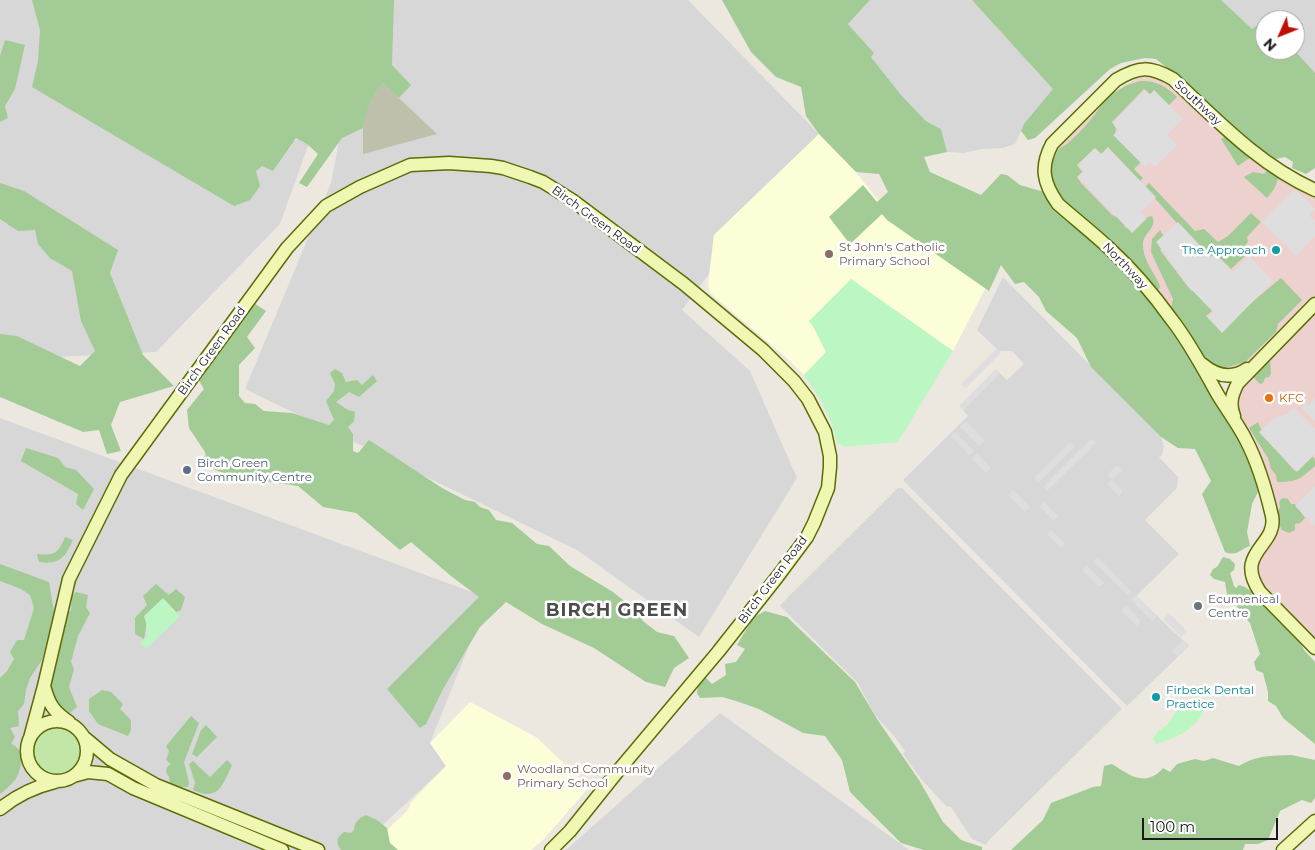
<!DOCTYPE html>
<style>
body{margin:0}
#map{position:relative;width:1315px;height:850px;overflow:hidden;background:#ece8e0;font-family:Montserrat,sans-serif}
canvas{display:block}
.north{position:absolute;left:1255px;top:10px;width:50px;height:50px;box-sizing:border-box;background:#fff;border:1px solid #a3a3a3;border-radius:50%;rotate:226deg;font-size:14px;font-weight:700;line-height:20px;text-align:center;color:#1a1a1a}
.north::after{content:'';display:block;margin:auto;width:18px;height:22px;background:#c00e05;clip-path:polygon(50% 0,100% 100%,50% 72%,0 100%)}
.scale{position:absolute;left:1142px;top:818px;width:136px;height:22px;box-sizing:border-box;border:2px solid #1a1a1a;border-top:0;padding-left:6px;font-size:15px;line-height:18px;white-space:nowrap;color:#1a1a1a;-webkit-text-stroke:4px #fff;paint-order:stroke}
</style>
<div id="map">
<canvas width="1315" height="850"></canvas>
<div class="north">N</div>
<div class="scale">100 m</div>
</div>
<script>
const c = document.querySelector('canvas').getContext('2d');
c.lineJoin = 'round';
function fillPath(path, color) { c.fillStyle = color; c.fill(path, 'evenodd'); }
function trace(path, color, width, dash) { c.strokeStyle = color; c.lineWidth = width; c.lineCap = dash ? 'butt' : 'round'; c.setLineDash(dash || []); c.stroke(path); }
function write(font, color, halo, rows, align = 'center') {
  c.font = font + ' Montserrat,sans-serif'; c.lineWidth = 5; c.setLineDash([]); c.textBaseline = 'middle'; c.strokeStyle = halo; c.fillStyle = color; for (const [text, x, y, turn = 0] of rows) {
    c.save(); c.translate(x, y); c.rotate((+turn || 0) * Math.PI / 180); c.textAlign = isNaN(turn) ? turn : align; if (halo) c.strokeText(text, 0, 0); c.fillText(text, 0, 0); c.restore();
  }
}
const residential = new Path2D(`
 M0 0H50L215 177 313 132 280 224 156 352 58 357 0 342Z
 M366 0H688L819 134 714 235 709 274 682 310 750 371 797 478 699 637 577 550 245 389 331 183Z
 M870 0H974L1056 89 1023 127 1015 144 1003 148 982 149 964 153 947 152 941 129 926 121 901 95 870 56 874 53 848 24Z
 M1209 0H1315V76L1279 50H1295V20H1265V40Z
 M1003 277 1161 437 1164 446 1162 455 1159 457 1178 477 1177 488 1145 520 1179 554 1136 596 1189 646 1127 706 903 480 968 416 963 410 1000 373 1007 380 1024 364 1012 351H999L977 330Z
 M0 418 488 598 430 743 446 766 356 850H0Z
 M898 488H902L1122 709 988 841 986 845 972 839 951 807 946 806 921 779 903 754 905 751 894 736 874 714 858 683 780 606 789 596Z
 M720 713 909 850H566Z`);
const commercial = new Path2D(`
 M1153 76 1162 77 1299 186 1315 197V298L1247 365 1239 370 1213 368 1064 202 1053 187 1050 171 1053 156 1060 145 1115 91 1136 79Z
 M1315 311V641L1263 588 1258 575 1259 562 1261 555 1274 538 1276 533 1278 524 1236 413 1235 394Z`);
const education = new Path2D(`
 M819 134 856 172 884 208 987 285 953 351 851 279 813 326 826 352 804 375 788 359 710 293 708 286 714 235Z
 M470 702 536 737 589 787 558 823 542 841 531 850H379L389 828 408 810 411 802 446 766 430 743Z`);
const construction = new Path2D(`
 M383 83 437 134 363 154V128L366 111 373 96Z`);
const grass = new Path2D(`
 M31 750a25 25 0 1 1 50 0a25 25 0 1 1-50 0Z`);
const forest = new Path2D(`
 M32 0H394L392 65 411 85 399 98 383 83C370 99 367 107 363 128L342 138 307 187 299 183 318 154 307 144 296 138 273 171 262 166 256 171 260 186 250 200 234 206 32 87 38 61 40 30Z
 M722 0H870L848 24 874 53 871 57 901 95 926 121 941 129 947 152 924 157 930 172 981 195 1001 174 1007 175 1020 185 1044 192 1114 260 1145 293 1192 357 1243 443 1250 459 1251 468 1259 490 1252 504 1247 532 1250 546C1240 549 1237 557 1225 552L1202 494 1211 481 1195 449 1178 448 1161 437 1091 367 1077 338 1046 311 1039 297 1024 282 1015 284 1001 265 989 291 887 220 882 214 850 244 829 217 863 185 877 202 888 192 879 174 856 172 819 134 806 116 801 87 776 77 751 52Z
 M972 0H1221L1252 29 1263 21 1265 22V50H1294L1315 73V168L1306 174 1292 168 1293 162 1285 157 1276 159 1245 138 1182 80 1156 59 1145 58 1121 63 1110 69 1035 138 1028 140 1021 131 1024 124 1053 89Z
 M5 40 25 45 15 89 5 106 8 118 0 122V56Z
 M1140 81C1157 81 1164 85 1177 97L1168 106 1155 92 1150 94 1144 89 1112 122 1116 129 1115 135 1141 162 1134 169 1143 178 1140 181 1108 147 1101 154 1095 148 1077 165 1082 172 1077 177 1081 183 1112 215 1121 219 1125 227 1133 231 1148 217 1152 216C1158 228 1143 233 1143 244 1142 257 1153 272 1159 283L1160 288 1156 291C1136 270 1118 249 1097 230 1085 218 1067 208 1058 193 1051 181 1049 165 1057 152 1059 147 1064 147 1068 143 1081 132 1097 114 1105 99L1108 98V93L1111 90 1116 92 1127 85Z
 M1226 136 1251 157 1238 166 1221 139Z
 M1268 170 1278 175C1278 185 1273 191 1267 198L1244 177 1253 172 1264 174Z
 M0 183 24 191 118 250 110 273 143 355 174 386 120 402 111 425 121 451 107 454 99 430 83 432 0 397V334L17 336 80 366 95 351 81 321 72 271 50 258 38 244 35 230 18 231 0 219Z
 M1149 183 1195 231 1204 229 1218 242 1228 236 1251 213 1261 222 1247 237 1248 242 1244 247 1248 251 1245 256 1231 269 1215 253 1210 258 1190 238 1145 187Z
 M1160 230 1164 237 1165 245 1160 250 1188 287 1192 291 1196 289 1212 301V311L1206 316 1222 331 1238 314 1281 278 1302 300 1278 324 1276 332 1245 362 1225 368 1217 367 1209 362 1202 355 1171 308 1173 299 1151 252 1152 239Z
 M252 302 266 311 247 337 255 348 239 365V396L245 403 255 404 264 411 292 413 329 425 334 420 326 401 334 391 335 384 330 373 335 369 342 373 346 382 357 380 362 385 373 375 377 381 359 397 349 392 336 402 348 410 355 412 354 421 348 427 353 434V451L358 453 369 440 442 488 465 500 475 502 480 507 489 510 496 520 512 523 537 544 549 546 570 566 613 592 638 612 643 621 657 632 674 636 689 658 674 668 665 687 646 682 594 648 542 624 506 602 480 627 443 689 426 724 420 728 387 689 479 597 451 576 411 542 400 550 356 513 323 507 298 486 227 475 207 466 205 452 189 428 187 410 204 389 197 377Z
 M1270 358 1271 374 1269 377 1265 378 1263 383 1260 384 1255 379 1251 373Z
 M1258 422 1262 431 1261 434 1295 471 1312 456 1315 460V466C1300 479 1298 482 1277 482L1276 475 1271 469 1268 458 1249 428Z
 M26 448 58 458 65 467 76 470 94 489 83 510 76 504 78 494 21 461Z
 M1283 498 1288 499 1291 504H1295L1305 518 1300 523 1295 524V530L1289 533 1282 530 1280 526 1278 511 1280 507C1279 502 1279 500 1283 498Z
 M65 537 73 540C65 558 59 565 39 562L37 554C54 556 59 553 65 537Z
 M1223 557 1230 559 1235 564 1234 570 1230 573 1234 586 1236 588 1239 585 1245 587 1252 592 1266 605 1298 638 1304 650 1315 662V744L1283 718 1276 706 1268 701V692L1263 673 1256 670 1254 662 1260 654 1250 623 1227 594 1225 582 1214 579 1210 575 1213 569 1217 567Z
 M0 564 49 582 54 612 42 660 30 678 26 690 24 704 18 711 19 726 10 728 15 737 11 744C26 749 22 769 15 780 11 785 6 789 0 794V678L7 671 14 659 10 652 17 640H24L34 608 30 595 21 589 0 581Z
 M156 584 169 595 176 589 185 597 181 610 168 616 156 615 146 627 144 639 135 634V618L147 605 143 596Z
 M76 592 88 595 86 607 90 613 78 636 71 662 74 669 69 687 77 707 66 716 57 709 48 686 65 613 71 611 72 596Z
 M765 611 787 617 855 682 877 719 919 780 943 822 961 840 982 847V850H924L901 843 850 792 842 760 825 736 803 733 759 709 736 701 722 697 700 698 697 693 698 685 706 678 712 684 726 675 725 664 736 662 745 649 737 645 753 618Z
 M102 690 111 692 123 704 120 709 131 720V730L128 736 98 724 89 711V699Z
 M191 716 199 723 184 762 189 783 188 787H180L170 783 169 777 166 772 167 767 171 764 166 760 169 751 166 746Z
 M206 725 217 737 197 757 192 754 201 730Z
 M1291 755 1315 760V798L1311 803 1302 800 1280 811 1268 840 1258 844H1245L1243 850H1011L1043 820 1051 803 1093 787 1101 786 1104 766 1112 764C1129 775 1146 788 1163 768L1170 772 1177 764 1195 759 1204 761 1213 758 1239 766C1257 755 1271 756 1291 755Z
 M227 760 232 765C223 784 219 802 193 790L195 783 189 764 193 761 210 777Z
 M366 815 377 820 387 828 390 843 398 850H341C335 842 337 837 344 832L351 833 354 830C354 822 359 818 366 815Z`);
const park = new Path2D(`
 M851 279 953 351 898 442 844 447 837 443 831 422 822 402 804 375 826 352 813 326 809 321Z
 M163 598 180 616 146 649 140 643 147 636 146 623 144 616Z
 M1187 702 1205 708C1197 729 1176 738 1156 744L1153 739 1158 731 1167 725 1178 708Z`);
const parking = new Path2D(`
 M1145 90 1150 95 1154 90 1183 119 1167 135 1177 145 1155 167 1150 162 1145 167 1113 135 1119 130 1113 123Z
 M1095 148 1101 154 1108 148 1156 197 1141 212 1146 219 1132 233 1078 177 1084 171 1078 165Z
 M1295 189 1315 209 1309 215 1315 221V236L1296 256 1262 222Z
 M1178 222 1211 257 1215 254 1232 272 1249 256 1273 281 1222 333 1208 318 1213 312 1189 287 1156 242Z
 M996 349 1001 353 966 388 961 384Z
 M996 369 1000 373 963 410 959 406Z
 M1315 399V421L1301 407 1306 403 1309 405Z
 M1294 408 1315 429V454L1297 472 1259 432 1273 419 1287 414Z
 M966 421 985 441 979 446 960 427Z
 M955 432 974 451 969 455 951 436Z
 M1091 439 1096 443 1047 491 1043 487Z
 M1070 442 1074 447 1038 483 1034 478Z
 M977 454 991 468 986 473 972 459Z
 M1117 465 1122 470 1112 480 1123 491 1119 496 1107 484 1112 480 1107 475Z
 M1315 486V526L1295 506Z
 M1013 490 1030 507 1025 512 1008 495Z
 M1044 502 1058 516 1054 521 1040 507Z
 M1051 530 1065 543 1061 548 1047 534Z
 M1098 557 1132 592 1128 596 1093 561Z
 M1087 566 1104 583 1099 587 1082 570Z
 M1136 595 1157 616 1152 621 1131 600Z
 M1126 605 1141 621 1137 626 1121 610Z
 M1169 613 1187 631 1181 637 1163 619Z
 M1184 640 1189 645 1177 657 1172 651Z`);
const secondary = new Path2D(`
 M1315 190C1259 165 1217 120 1173 79 1150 66 1139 66 1116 80L1052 144C1040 167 1043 183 1058 204 1075 219 1093 233 1110 249 1133 270 1154 295 1172 320 1190 343 1204 370 1218 395 1227 410 1238 424 1246 440 1258 463 1266 490 1272 516 1278 546 1233 552 1260 592L1315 648
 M1202 364C1216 376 1231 380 1247 369
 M1234 416C1229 404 1232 394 1238 383L1315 304
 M44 686C49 704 53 711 69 722
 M27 751a30 30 0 1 1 60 0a30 30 0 1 1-60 0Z
 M30 738 44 686 69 579 121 475 287 248 326 206 360 187 410 165 449 163 491 166 503 168 530 177 543 182 572 200 684 284 763 350 794 381 808 399 825 432 830 456V467L828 488 814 523 807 537 778 576 718 652 618 771 570 831 551 850
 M85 738 110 759 156 785 318 850
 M77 775 88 772 108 774 133 788 282 850
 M0 809C17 795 34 787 55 782
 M1283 850 1315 821`);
const markers = [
 [1276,250,5,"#0f9aa8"],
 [829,254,5,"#8d6e63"],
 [1269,398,5,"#e8710a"],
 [187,470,5,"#5c6f8a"],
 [1198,606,5,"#6b7280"],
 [1156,697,5,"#0f9aa8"],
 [507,776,5,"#8d6e63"]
];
const streetNames = [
 ["Southway",1198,103,43],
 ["Birch Green Road",596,220,36],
 ["Northway",1125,266,46],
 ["Birch Green Road",212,351,-54],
 ["Birch Green Road",773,580,-53]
];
const educationNames = [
 ["St John's Catholic",839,247],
 ["Primary School",839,261],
 ["Woodland Community",517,769],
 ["Primary School",517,783]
];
const cultureNames = [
 ["The Approach",1266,250],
 ["Firbeck Dental",1166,690,"left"],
 ["Practice",1166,704,"left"]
];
const foodNames = [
 ["KFC",1279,398]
];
const serviceNames = [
 ["Birch Green",197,463],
 ["Community Centre",197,477]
];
const worshipNames = [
 ["Ecumenical",1208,599],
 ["Centre",1208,613]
];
const districtNames = [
 ["BIRCH GREEN",617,611]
];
fillPath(residential, '#d8d7d7');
fillPath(commercial, '#edd1ce');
fillPath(education, '#fcfed7');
fillPath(construction, '#bfc0ac');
fillPath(grass, '#c2e6a5');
fillPath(forest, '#a2cb95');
fillPath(park, '#bcf7c3');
fillPath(parking, '#dedede');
trace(secondary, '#5c6c07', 15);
trace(secondary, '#f0f7b3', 12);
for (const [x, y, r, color] of markers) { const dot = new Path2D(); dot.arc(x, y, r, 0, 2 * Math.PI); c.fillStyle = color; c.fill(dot); trace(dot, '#fff', 2); }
write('12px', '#1a1a1a', '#fff', streetNames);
write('12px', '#785e54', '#fff', educationNames, 'left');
write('12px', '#0d838f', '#fff', cultureNames, 'right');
write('12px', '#c56008', '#fff', foodNames, 'left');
write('12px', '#4e5e75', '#fff', serviceNames, 'left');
write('12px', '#5b616d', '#fff', worshipNames, 'left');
c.letterSpacing = '1px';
write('bold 18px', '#4d4d4d', '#fff', districtNames);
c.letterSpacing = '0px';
</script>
